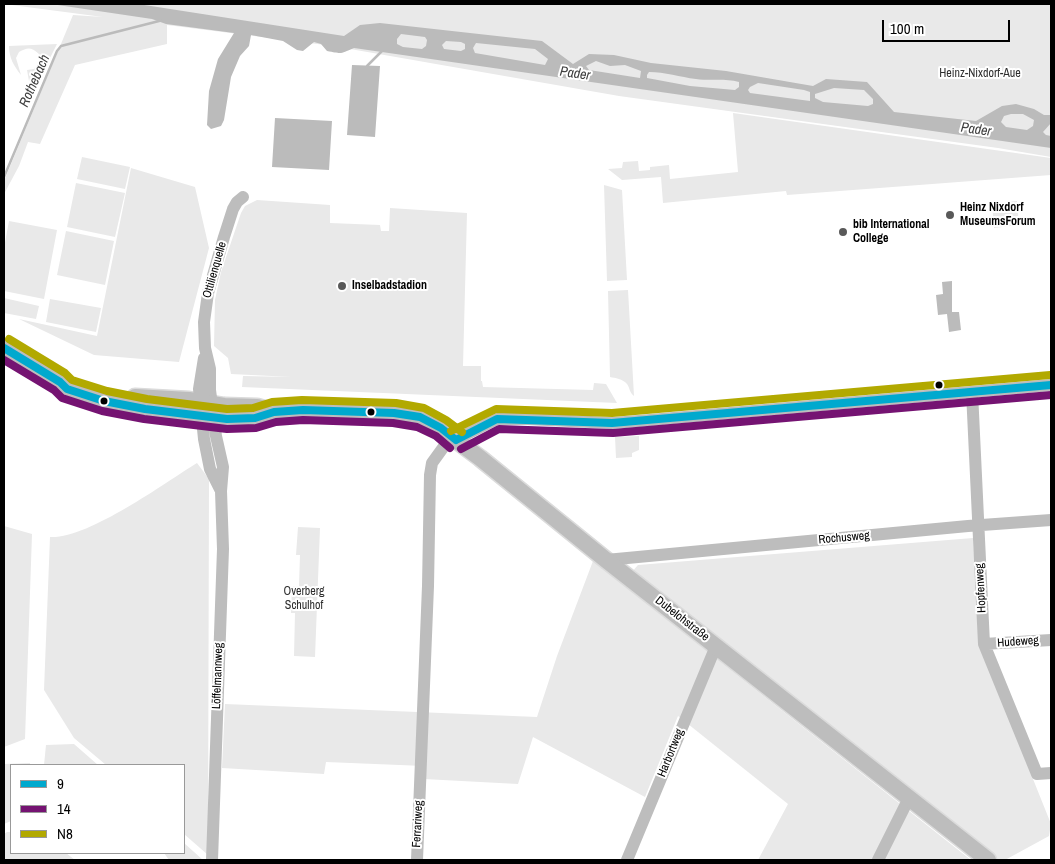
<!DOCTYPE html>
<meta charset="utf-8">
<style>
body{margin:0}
#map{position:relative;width:1055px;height:864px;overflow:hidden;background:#fff;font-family:"Archivo Narrow",sans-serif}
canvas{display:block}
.frame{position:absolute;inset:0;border:5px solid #000;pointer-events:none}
.legend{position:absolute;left:10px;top:764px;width:175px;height:90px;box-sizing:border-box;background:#fff;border:1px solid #999;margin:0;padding:6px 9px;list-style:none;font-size:15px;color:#000}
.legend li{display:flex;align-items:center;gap:10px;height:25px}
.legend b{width:25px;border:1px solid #999}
.scale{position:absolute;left:882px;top:20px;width:128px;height:22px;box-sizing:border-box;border:2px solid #000;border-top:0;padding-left:6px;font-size:15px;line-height:18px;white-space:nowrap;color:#000;-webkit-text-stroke:4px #fff;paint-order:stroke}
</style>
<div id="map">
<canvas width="1055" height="864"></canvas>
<div class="frame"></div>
<ul class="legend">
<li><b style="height:6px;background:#00a9ce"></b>9</li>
<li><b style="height:6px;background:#751372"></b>14</li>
<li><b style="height:6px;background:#b2a900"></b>N8</li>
</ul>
<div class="scale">100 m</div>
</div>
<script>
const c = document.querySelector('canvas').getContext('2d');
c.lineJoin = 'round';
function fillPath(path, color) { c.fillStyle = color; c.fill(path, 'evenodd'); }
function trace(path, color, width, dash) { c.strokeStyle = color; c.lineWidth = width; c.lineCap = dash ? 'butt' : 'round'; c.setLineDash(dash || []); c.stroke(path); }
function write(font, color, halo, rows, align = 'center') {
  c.font = font + ' "Archivo Narrow",sans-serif'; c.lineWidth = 4; c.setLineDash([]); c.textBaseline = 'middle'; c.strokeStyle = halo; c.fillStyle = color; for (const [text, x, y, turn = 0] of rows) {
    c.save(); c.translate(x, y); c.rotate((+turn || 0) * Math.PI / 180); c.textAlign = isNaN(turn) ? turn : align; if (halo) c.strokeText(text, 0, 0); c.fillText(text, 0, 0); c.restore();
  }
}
const green = new Path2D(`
 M4 4H1051V157L998 148 619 96 333 46 167 25V44L75 65 40 144 28 142 19 166 4 194V181L73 15 103 17Z
 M57 44 41 76 29 81 27 70 34 69 39 62V54C31 47 28 47 19 52L16 58 21 75C14 66 9 58 9 46Z
 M733 113 1051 158V175L787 195 786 191 663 203 661 177 622 180 608 169 622 168 623 162 638 161 639 171 650 170V167L669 165 670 179 738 172Z
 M82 157 130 167 125 189 77 179Z
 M131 168 195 187 209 248 179 362 94 355 19 319 97 336Z
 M76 183 125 193 115 237 67 227Z
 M604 185 622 190 627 280 607 281Z
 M257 200 330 205V223L380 225 381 231H389L390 208 467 213 463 366H481V381H482L483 387 593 390 594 383 606 384 617 403 242 387 243 376 292 377 231 374 228 358 214 346 215 300 221 272 241 213 245 206Z
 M1017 201 1019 225 994 228 992 203Z
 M9 221 57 230 44 299 4 291V248Z
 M66 231 114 241 105 285 57 275Z
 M628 290 634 396C629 392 630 388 627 384 623 379 615 378 610 377L608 291Z
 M4 298 39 306 36 319 4 313Z
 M50 299 101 308 96 332 46 322Z
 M639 436V450L632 453V457L616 458 615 437Z
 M197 463 209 479 208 855 184 834V765H106L74 738 44 690 50 537C88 539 163 484 197 463Z
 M4 526 32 534 25 739 4 747Z
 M298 527 320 528 315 657 294 656 295 613H291L292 586H299L300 555H296Z
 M973 538 979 644 1051 824 1049 836 1005 860H996L631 573 638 565Z
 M593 561 971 860H758L788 804 678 716 645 797 533 737 518 784 424 779V766L326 762 324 774 222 768 225 704 537 717 557 656Z
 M74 744 98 765H44L46 745Z
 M30 763V765H11V821L4 824V764Z
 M7 832H11V853H66L75 860H4V834Z
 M184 843 203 860H169L164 853H184Z`);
const water = new Path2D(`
 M51 4H138L344 36 360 25 380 23 542 41 573 64 589 54 614 55 651 63 726 71 813 86 826 79 867 82 894 112 976 121 1002 106 1016 104 1034 109 1044 115H1051V123L1043 132 1046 135 1051 136V148L354 48C340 54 343 54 327 51L321 44 314 42 303 51 297 50 283 41 251 35 249 46 240 56 231 77 224 120 221 126 211 129 207 125 209 91 218 59 234 33 166 24 152 19ZM401 34 425 37 427 40 426 46 422 49 403 47 397 44V39ZM446 41 461 42 465 44V49L461 51 444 49 442 45ZM476 43 535 49 548 59 545 65 475 53 473 48ZM596 61 610 66 625 65 641 71 640 78 589 70 586 66ZM649 72C665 72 680 77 696 79 711 81 725 78 739 82V87L735 90 690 86 647 78V75ZM758 83 804 90 810 92V101L750 93 748 90 750 87ZM834 88 864 90 873 99V104L868 106 823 102 815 98V94ZM1011 114H1023L1034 120 1033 126 1027 130 1006 127 1001 122 1004 116Z
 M352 65 380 66 375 137 347 135Z
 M275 118 332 121 329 170 272 167Z
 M952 281V312H959L961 330 949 332 947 314 938 315 936 295 943 294 942 282Z`);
const stream = new Path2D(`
 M367 66 382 51
 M4 177 57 51 61 46 163 20`);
const minor = new Path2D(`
 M204 358 199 389 204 439 210 469 220 489
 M972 392 984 644 1037 774 1051 773
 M606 560 968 526 1051 520
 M984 644 1051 640
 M212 860 223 549 221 491 223 467 216 436 210 390V369L205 348 204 322 208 293 224 237 233 209 237 202 243 197
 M417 860 428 586 430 475 432 463 445 445 497 419H527L612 423 639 421 1051 385
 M627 860 716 646
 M878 860 909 798`);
const major = new Path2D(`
 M4 348 60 382 67 389 104 401 145 409 227 419 255 418 274 412 325 410 394 413 420 417 433 423 480 458 606 560 988 860
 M135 397 189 400 224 406 257 407 264 409`);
const bus1 = new Path2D(`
 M4 348 60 382 67 389 104 401 145 409 227 419 255 418 274 412 303 410 394 413 420 417 441 428 456 440
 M456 440 497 419 612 423 1051 385`);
const bus2 = new Path2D(`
 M4 360 54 390 62 398 102 411 144 419 227 429 256 428 276 422 303 420 393 423 417 427 436 436 450 448
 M461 449 499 429 613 433 1051 395`);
const bus3 = new Path2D(`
 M9 339 65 373 72 380 107 391 147 399 227 409 253 408 272 402 302 400 396 403 424 408 446 420 462 432
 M451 431 496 409 612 413 1050 375`);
const markers = [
 [950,215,5,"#595959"],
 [843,232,5,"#595959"],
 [342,286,5,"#595959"],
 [939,385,4.5,"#000"],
 [104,401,4.5,"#000"],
 [371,412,4.5,"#000"]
];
const parkNames = [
 ["Heinz-Nixdorf-Aue",980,74],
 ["Overberg",304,592],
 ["Schulhof",304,606]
];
const poiNames = [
 ["Heinz Nixdorf",960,208],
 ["MuseumsForum",960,222],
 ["bib International",853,225],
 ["College",853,239],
 ["Inselbadstadion",352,286]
];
const streetNames = [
 ["Ottilienquelle",215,270,-74],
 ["Rochusweg",844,538,-5],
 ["Hopfenweg",981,588,-93],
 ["Dubelohstraße",682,619,38],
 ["Hudeweg",1018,642,-4],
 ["Löffelmannweg",218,676,-88],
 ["Harbortweg",671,753,-68],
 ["Ferrariweg",418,824,-87]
];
const waterNames = [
 ["Pader",575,74,8],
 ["Rothebach",35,81,-66],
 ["Pader",976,130,8]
];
fillPath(green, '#e9e9e9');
fillPath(water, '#bbb');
trace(stream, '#bbb', 2.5);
trace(major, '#dbdbdb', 19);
trace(minor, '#bdbdbd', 12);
trace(major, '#bdbdbd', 16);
trace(bus1, '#00a9ce', 8);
trace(bus2, '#751372', 8);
trace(bus3, '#b2a900', 8);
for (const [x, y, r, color] of markers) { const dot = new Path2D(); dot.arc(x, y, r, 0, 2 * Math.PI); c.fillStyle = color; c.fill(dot); trace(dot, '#fff', 2); }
write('12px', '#2e2e2e', '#fff', parkNames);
write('bold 12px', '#000', '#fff', poiNames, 'left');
write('12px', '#000', '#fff', streetNames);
write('italic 14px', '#3f3f3f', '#fff', waterNames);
</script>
